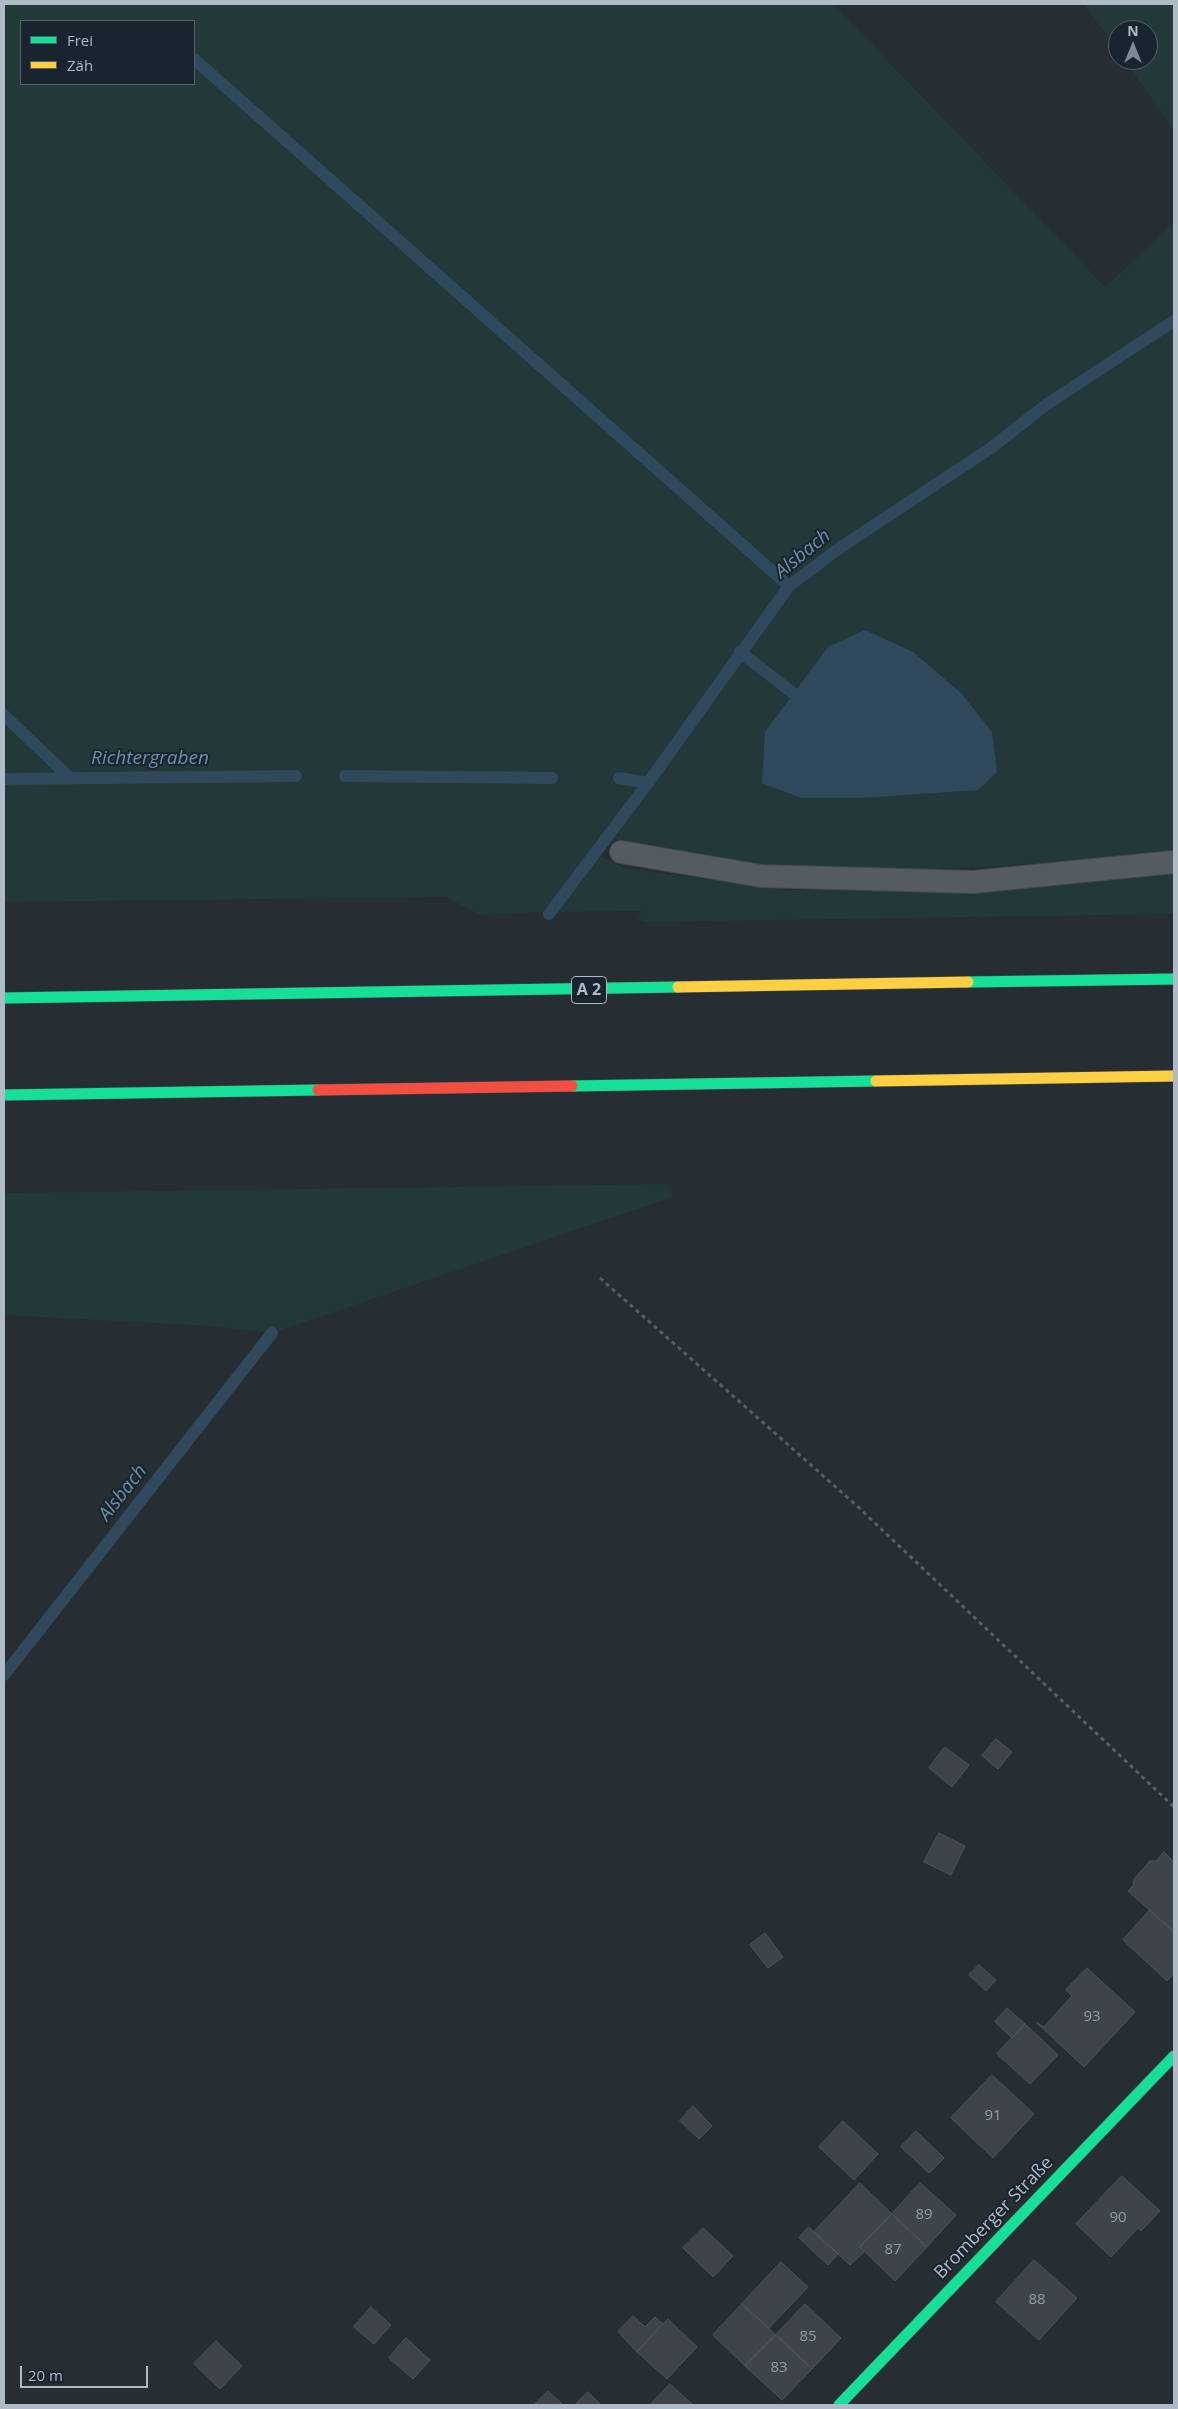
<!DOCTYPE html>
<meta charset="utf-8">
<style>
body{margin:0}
#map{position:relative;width:1178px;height:2409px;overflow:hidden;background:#262d33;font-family:"Open Sans",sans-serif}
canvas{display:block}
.frame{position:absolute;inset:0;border:5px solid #aebac6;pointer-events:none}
.legend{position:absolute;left:20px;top:20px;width:175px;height:65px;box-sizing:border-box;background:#19242e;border:1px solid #55606b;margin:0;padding:6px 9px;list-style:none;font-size:15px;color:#aebac6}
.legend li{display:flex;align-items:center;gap:10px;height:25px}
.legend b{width:25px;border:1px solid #55606b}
.north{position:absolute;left:1108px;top:20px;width:50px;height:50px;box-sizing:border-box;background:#19242e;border:1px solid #55606b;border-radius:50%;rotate:0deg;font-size:14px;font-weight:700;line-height:20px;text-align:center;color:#aebac6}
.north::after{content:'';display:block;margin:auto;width:18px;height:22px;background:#7e8993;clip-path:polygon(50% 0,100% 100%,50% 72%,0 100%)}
.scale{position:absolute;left:20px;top:2366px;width:128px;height:22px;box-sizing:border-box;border:2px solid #aebac6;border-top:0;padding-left:6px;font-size:15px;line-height:18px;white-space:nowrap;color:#aebac6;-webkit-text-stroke:4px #19242e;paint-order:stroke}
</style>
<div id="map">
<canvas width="1178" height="2409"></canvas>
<div class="frame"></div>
<ul class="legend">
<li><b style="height:6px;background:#16e098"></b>Frei</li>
<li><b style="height:6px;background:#ffcf43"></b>Zäh</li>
</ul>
<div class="north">N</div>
<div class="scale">20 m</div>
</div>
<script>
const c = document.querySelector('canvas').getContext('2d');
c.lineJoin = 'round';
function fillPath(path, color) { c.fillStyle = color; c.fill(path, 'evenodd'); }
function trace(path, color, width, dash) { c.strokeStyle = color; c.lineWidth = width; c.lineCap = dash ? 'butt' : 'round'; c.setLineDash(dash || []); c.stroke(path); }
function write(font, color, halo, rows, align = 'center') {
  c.font = font + ' "Open Sans",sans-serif'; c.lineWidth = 4; c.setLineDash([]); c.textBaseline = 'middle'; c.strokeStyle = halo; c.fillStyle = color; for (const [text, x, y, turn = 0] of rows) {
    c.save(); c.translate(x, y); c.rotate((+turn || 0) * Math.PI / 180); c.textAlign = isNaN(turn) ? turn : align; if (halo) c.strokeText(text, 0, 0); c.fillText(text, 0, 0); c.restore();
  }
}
const green = new Path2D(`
 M4 4H833L1105 287 1174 223V853L984 867 887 870 736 864 665 847 621 841 605 833 590 852 625 868 782 890 971 892 1077 884 1174 871V914L645 922 638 919 642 911 544 912 480 915 446 897 4 902ZM21 21H194V84H21Z
 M1084 4H1174V130L1124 60H1148V30H1118V51Z
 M668 1184 673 1197 272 1333 211 1326 4 1315V1193Z`);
const water = new Path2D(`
 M865 630 913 652 961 693 992 732 997 772 978 790 860 798H801L762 783 765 732 828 647Z`);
const stream = new Path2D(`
 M194 59 789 586
 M740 652 793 693
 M4 715 71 779
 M345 776 552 778
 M619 778 648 783
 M4 779 296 776
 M549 914 648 783 789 586 841 547 991 448 1047 404 1174 321
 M4 1675 272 1333`);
const building = new Path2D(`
 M996 1739 1012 1752 998 1769 982 1756Z
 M945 1747 969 1765 952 1787 929 1768Z
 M939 1833 965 1846 951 1875 924 1862Z
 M1164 1852 1174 1862V1932L1128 1891 1133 1886 1134 1879 1150 1861H1156Z
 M1150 1910 1174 1932V1973L1167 1981 1123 1940Z
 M765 1933 783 1957 768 1968 750 1945Z
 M979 1965 996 1980 986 1991 969 1975Z
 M1087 1968 1135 2012 1084 2067 1036 2022 1044 2027 1072 1996 1066 1990Z
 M1007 2008 1025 2024 1012 2038 995 2022Z
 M1025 2024 1058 2055 1030 2084 997 2054Z
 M992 2075 1034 2114 993 2158 951 2118Z
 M693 2106 712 2126 699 2139 680 2121Z
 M843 2121 878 2154 854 2180 819 2147Z
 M916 2131 944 2158 929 2173 901 2147Z
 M1122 2176 1160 2211 1141 2231 1138 2228 1111 2257 1076 2224Z
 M860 2183 892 2214 860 2247 864 2252 850 2265 814 2232Z
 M920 2183 956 2215 927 2247 892 2214Z
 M892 2214 927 2247 895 2281 860 2247Z
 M809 2227 838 2254 828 2265 799 2238Z
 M703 2228 733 2256 713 2277 683 2248Z
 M1034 2260 1077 2298 1039 2340 996 2302Z
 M781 2262 808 2287 769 2328 742 2304Z
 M742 2304 776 2335 745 2366 713 2335Z
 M805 2304 841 2338 812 2369 776 2335Z
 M371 2307 391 2325 374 2344 354 2327Z
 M633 2316 645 2327 655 2317 663 2324 637 2352 618 2332Z
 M668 2319 697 2347 667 2379 637 2352Z
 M776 2335 812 2369 782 2400 745 2366Z
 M406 2338 430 2360 413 2379 389 2358Z
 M216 2341 242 2366 220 2389 194 2364Z
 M670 2384 693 2405H650Z
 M548 2391 563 2405H534Z
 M588 2392 601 2405H575Z`);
const path = new Path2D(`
 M600 1278 856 1505 1174 1807`);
const lane = new Path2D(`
 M621 852 761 876 973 882 1174 862`);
const fast = new Path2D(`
 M968 982 1174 979
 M4 998 678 987
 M572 1086 876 1081
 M4 1095 318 1090
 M839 2405 1174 2056`);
const slow = new Path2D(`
 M678 987 968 982
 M876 1081 1174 1076`);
const jam = new Path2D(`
 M318 1090 572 1086`);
const numberNames = [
 ["93",1092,2017],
 ["91",993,2116],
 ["89",924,2215],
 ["90",1118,2218],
 ["87",893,2250],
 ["88",1037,2300],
 ["85",808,2337],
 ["83",779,2368]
];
const shields = [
 [589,990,35]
];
const shieldNames = [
 ["A 2",589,990]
];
const streetNames = [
 ["Bromberger Straße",994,2218,-46]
];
const waterNames = [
 ["Alsbach",803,554,-39],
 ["Richtergraben",150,759],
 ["Alsbach",123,1493,-52]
];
fillPath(green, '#233839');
fillPath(water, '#31495d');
trace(stream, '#31495d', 12);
fillPath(building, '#3e444a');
trace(building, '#4d545c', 1);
trace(lane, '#44494e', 24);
trace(fast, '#44494e', 12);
trace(slow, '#44494e', 12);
trace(jam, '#44494e', 12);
trace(path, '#585f64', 3, [4, 4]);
trace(lane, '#555b62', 22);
trace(fast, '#16e098', 11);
trace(slow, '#ffcf43', 11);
trace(jam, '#f24e42', 11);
write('15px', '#929ca7', null, numberNames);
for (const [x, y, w] of shields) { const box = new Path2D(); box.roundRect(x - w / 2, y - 13.5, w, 27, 4); c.fillStyle = '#19242e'; c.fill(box); trace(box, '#aebac6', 1); }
write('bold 16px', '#aebac6', null, shieldNames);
write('18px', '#aebac6', '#19242e', streetNames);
write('italic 19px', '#6d8faa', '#19242e', waterNames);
</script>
